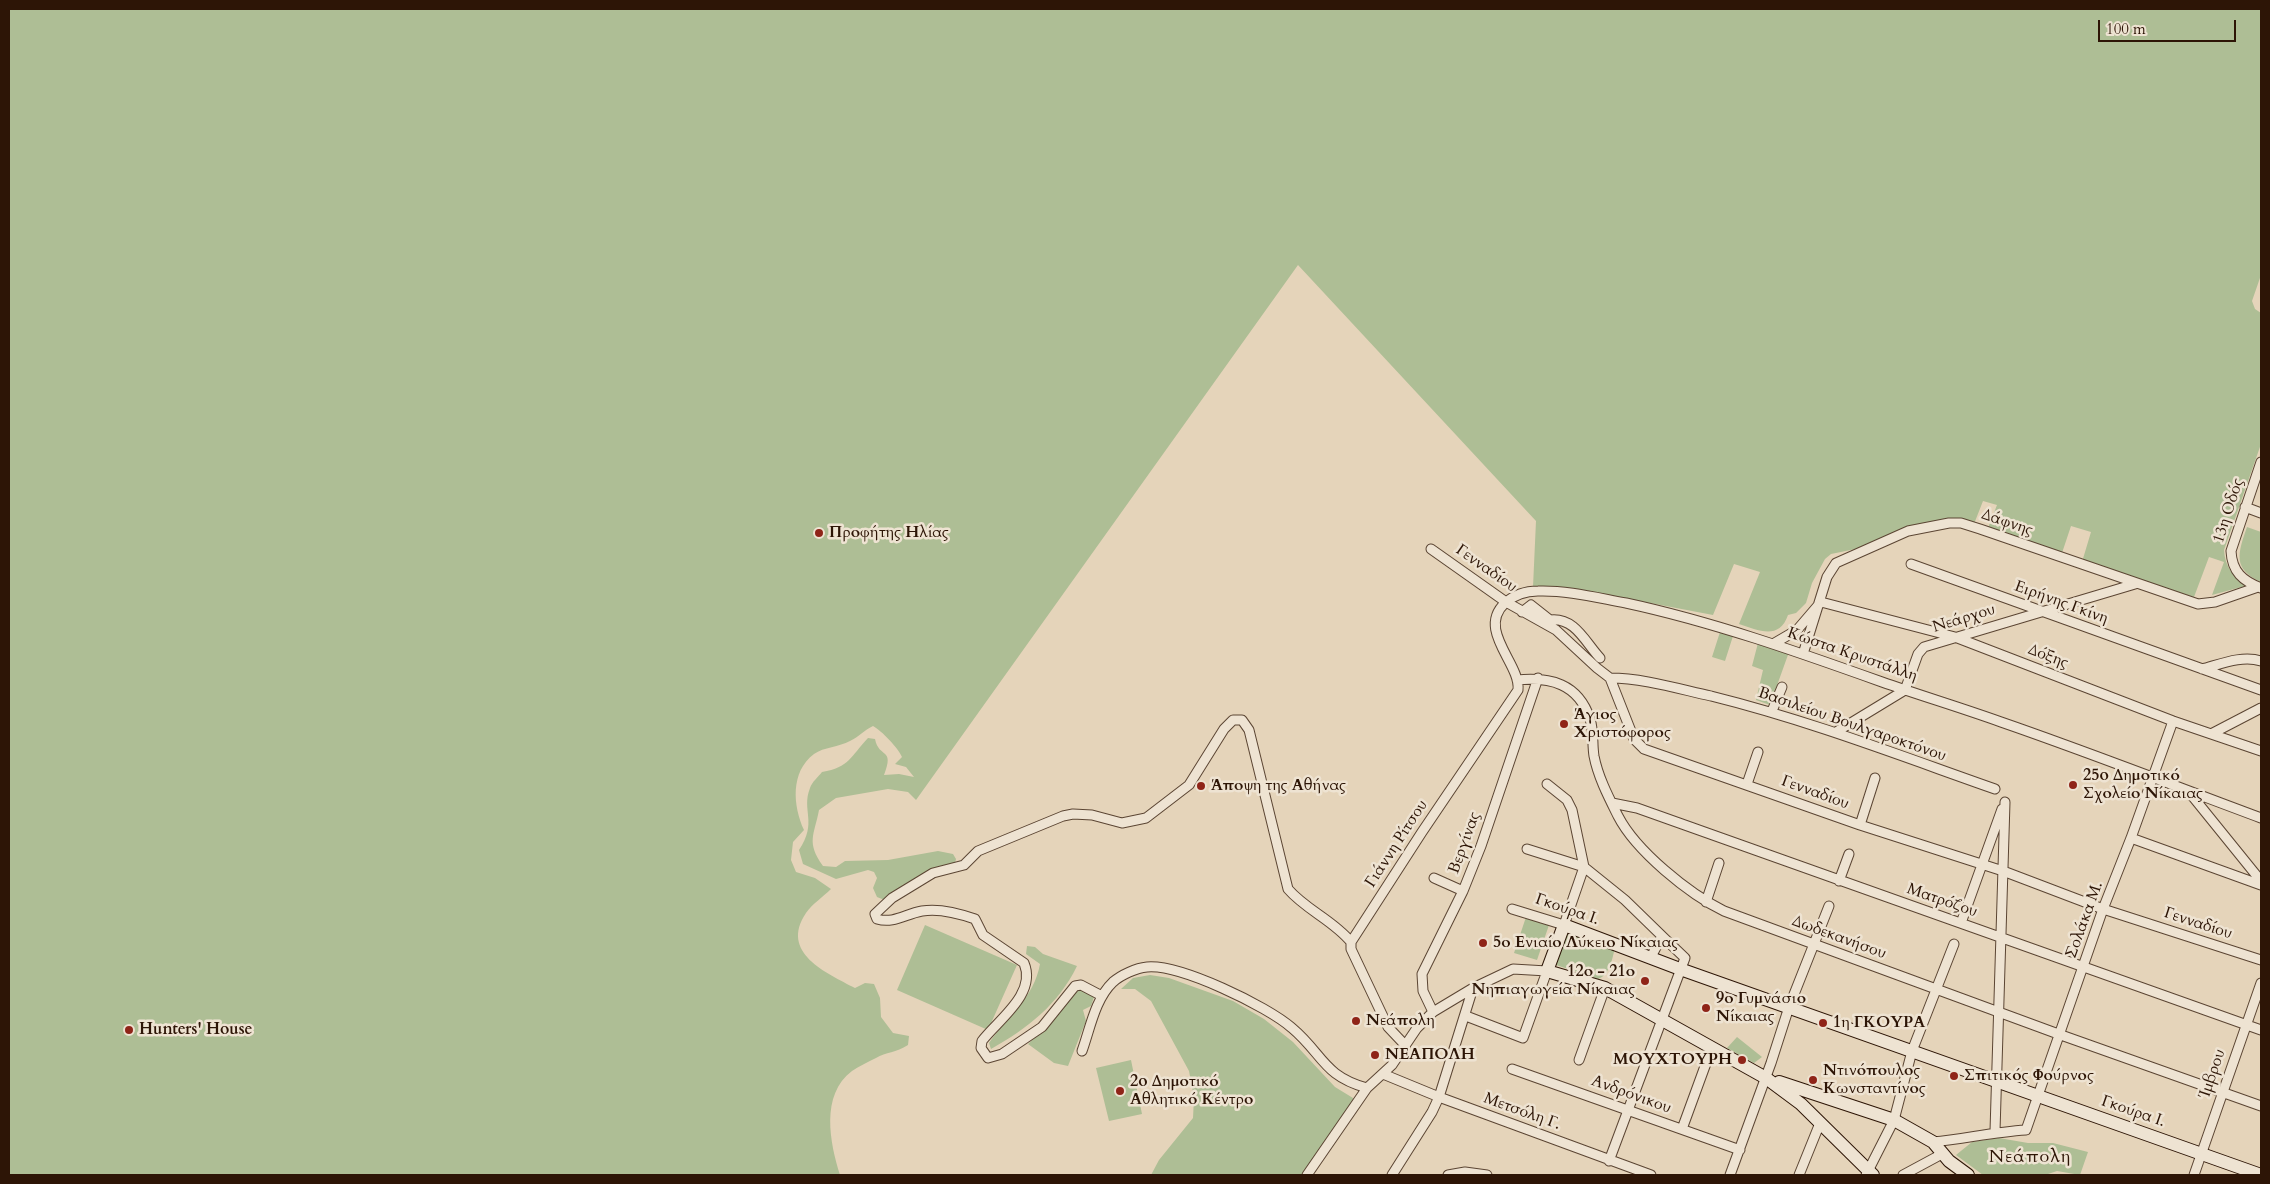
<!DOCTYPE html>
<meta charset="utf-8">
<style>
body{margin:0}
#map{position:relative;width:2270px;height:1184px;overflow:hidden;background:#e5d4ba;font-family:Cardo,serif}
canvas{display:block}
.frame{position:absolute;inset:0;border:10px solid #2d1506;pointer-events:none}
.scale{position:absolute;left:2098px;top:20px;width:138px;height:22px;box-sizing:border-box;border:2px solid #2d1506;border-top:0;padding-left:6px;font-size:15px;line-height:18px;white-space:nowrap;color:#2d1506;-webkit-text-stroke:4px #eee3d2;paint-order:stroke}
</style>
<div id="map">
<canvas width="2270" height="1184"></canvas>
<div class="frame"></div>
<div class="scale">100 m</div>
</div>
<script>
const c = document.querySelector('canvas').getContext('2d');
c.lineJoin = 'round';
function fillPath(path, color) { c.fillStyle = color; c.fill(path, 'evenodd'); }
function trace(path, color, width, dash) { c.strokeStyle = color; c.lineWidth = width; c.lineCap = dash ? 'butt' : 'round'; c.setLineDash(dash || []); c.stroke(path); }
function write(font, color, halo, rows, align = 'center') {
  c.font = font + ' Cardo,serif'; c.lineWidth = 5; c.setLineDash([]); c.textBaseline = 'middle'; c.strokeStyle = halo; c.fillStyle = color; for (const [text, x, y, turn = 0] of rows) {
    c.save(); c.translate(x, y); c.rotate((+turn || 0) * Math.PI / 180); c.textAlign = isNaN(turn) ? turn : align; if (halo) c.strokeText(text, 0, 0); c.fillText(text, 0, 0); c.restore();
  }
}
const green = new Path2D(`
 M9 9H2261V275L2252 301 2255 309 2261 313V444L2224 550C2225 567 2233 575 2245 586L2212 595 2224 562 2209 557 2194 597 2082 562 2091 532 2071 526 2062 553 1988 528 1997 505 1983 501 1974 524 1950 521 1880 544 1831 554 1825 559 1812 583 1806 603 1796 613 1788 615C1779 641 1758 630 1739 624L1760 572 1734 564 1713 615 1587 591 1533 587 1536 521 1298 265 916 800 908 792 888 789 836 798 819 810C814 836 806 842 823 866L836 867 845 861 888 860 938 851 953 854 956 859 955 863 887 901 877 897 873 888 877 878 874 872 868 870 836 879 803 864 799 850C818 822 801 811 810 788 812 782 818 777 822 772 850 767 850 757 868 738L875 739C879 759 895 747 884 775L899 774 914 777 906 767 895 764 902 757C899 749 881 730 873 726 864 730 859 737 850 741 839 747 824 747 814 754 790 772 793 806 804 830L793 842 791 860 796 872 815 878 831 889C823 897 812 904 806 913 779 953 827 973 855 988L865 983 874 984 880 998 881 1017 893 1033 909 1036 908 1045C896 1053 886 1052 876 1058 868 1062 859 1066 852 1071 820 1095 830 1143 840 1175H9Z
 M2247 527 2261 532V582C2232 569 2238 553 2247 527Z
 M1720 632 1733 636 1725 661 1712 657Z
 M1758 643 1789 652 1770 705 1756 700 1763 670 1752 666Z
 M1526 917 1549 925 1537 960 1514 953Z
 M925 925 1017 965 988 1030 897 990Z
 M1564 930 1615 948C1612 959 1610 975 1598 979L1550 963Z
 M1027 946 1035 947 1043 954 1077 966C1058 1005 1028 1028 991 1049L989 1043C1007 1017 1034 998 1040 964L1026 954Z
 M1150 975 1169 978 1233 1001 1264 1019 1293 1042 1335 1087 1353 1098V1104L1302 1175H1151L1159 1160 1193 1118 1194 1098 1189 1071 1151 1001 1135 989H1121L1133 978Z
 M1077 988 1094 997 1091 1006 1083 1010 1086 1021 1068 1066 1054 1063 1028 1044 1047 1026Z
 M1737 1037 1762 1057 1754 1063 1727 1048Z
 M1131 1060 1142 1114 1109 1121 1096 1068Z
 M1999 1138 2028 1143H2053L2088 1152 2080 1175 2057 1171 2045 1175H1983L1956 1155 1972 1142Z`);
const street = new Path2D(`
 M2245 507 2261 513
 M1431 549 1506 602 1556 630 1597 668 1610 678 1634 739 1644 749 1860 825 2003 871 2103 909 2261 960
 M1911 564 2261 690
 M2261 588C2243 581 2232 572 2231 551L2261 462
 M1522 612 1531 605 1550 620C1575 617 1585 642 1600 658
 M1773 644 1797 630 1821 602 1955 637 2173 721 2261 751
 M1803 654 1827 577 1836 563 1908 531 1949 523H1961L1980 529 2198 604 2215 602 2258 587
 M2202 669C2221 664 2242 655 2261 661
 M1610 678C1643 678 1679 689 1711 696 1808 720 1901 756 1995 789
 M1517 680C1550 677 1578 683 1590 719 1594 731 1592 744 1594 756 1598 777 1609 798 1618 816 1636 851 1689 894 1724 911L2061 1035 2261 1106
 M1772 711 1782 687
 M1836 732 1905 690 1918 654 1924 647 2135 584
 M2213 733 2261 708
 M1747 784 1758 752
 M2189 792 2261 881
 M1612 803 1637 808 2261 1030
 M1860 825 1875 778
 M2131 838 2261 885
 M1527 849 1584 867 1625 900 1662 936 1651 957
 M1434 878 1463 891
 M1839 881 1849 854
 M1706 902 1719 863
 M1512 909 1564 925 1584 867 1572 810 1567 800 1547 784
 M1961 923 2002 809
 M1102 996 1081 985 1075 986 1042 1027 1002 1054 988 1058 981 1048 982 1041C998 1020 1037 994 1024 963L983 935 975 919C958 913 939 908 922 911 905 914 894 924 877 919L875 914 892 898 933 873 964 865 978 851 1063 816 1073 814 1092 815 1122 823 1146 818 1189 785 1224 729 1233 720H1242L1249 730 1288 889C1306 910 1333 920 1351 942
 M1433 1012 1423 991 1422 974 1463 891 1481 846 1538 678
 M1405 1045 1388 1027 1351 949V942L1422 832 1518 690C1521 664 1476 630 1505 603 1514 595 1525 591 1538 591 1567 590 1598 598 1626 603 1714 622 1798 652 1882 682 1922 696 1962 708 2001 722 2088 752 2175 786 2261 818
 M1082 1051C1090 1029 1095 999 1113 982 1121 975 1136 968 1147 967 1180 964 1267 1006 1292 1028 1323 1054 1323 1076 1367 1088
 M1579 1060 1605 988
 M1512 1069 1740 1150
 M1383 1074 1439 1097 1651 1175
 M1682 1129 1712 1047
 M1995 1131 2005 802
 M1933 1142C1965 1139 1993 1132 2026 1130L2103 909 2131 838 2173 721
 M1609 1161 1685 958 1662 936
 M1307 1175 1367 1088 1392 1065 1417 1028 1433 1012 1473 988 1513 969 1547 971 1523 1038 1466 1016
 M1392 1175 1432 1112 1439 1097 1473 988
 M1448 1175 1465 1172 1487 1175
 M1730 1175 1771 1063 1789 1007 1829 906
 M1799 1175 1820 1123
 M1866 1175 1894 1120 1912 1051 1954 944
 M1903 1175 1942 1154
 M2194 1175 2261 983`);
const secondary = new Path2D(`
 M1779 1082 1894 1120 1933 1142 1949 1161 1968 1175
 M1873 1175 1801 1104 1766 1078 1605 988 1547 971 1564 925 1680 969 2261 1175`);
const markers = [
 [819,533,5,"#8f2418"],
 [1564,724,5,"#8f2418"],
 [2073,785,5,"#8f2418"],
 [1201,786,5,"#8f2418"],
 [1483,943,5,"#8f2418"],
 [1645,981,5,"#8f2418"],
 [1706,1008,5,"#8f2418"],
 [1356,1021,5,"#8f2418"],
 [1823,1023,5,"#8f2418"],
 [129,1030,5,"#8f2418"],
 [1375,1055,5,"#8f2418"],
 [1742,1060,5,"#8f2418"],
 [1954,1076,5,"#8f2418"],
 [1813,1080,5,"#8f2418"],
 [1120,1091,5,"#8f2418"]
];
const streetNames = [
 ["13η Οδός",2229,511,-72],
 ["Δάφνης",2007,523,19],
 ["Γενναδίου",1486,569,35],
 ["Ειρήνης Γκίνη",2061,603,20],
 ["Νεάρχου",1964,619,-17],
 ["Κώστα Κρυστάλλη",1852,655,19],
 ["Δόξης",2048,657,21],
 ["Βασιλείου Βουλγαροκτόνου",1852,725,19],
 ["Γενναδίου",1815,793,20],
 ["Βεργίνας",1465,843,-70],
 ["Γιάννη Ρίτσου",1397,844,-57],
 ["Ματρόζου",1942,901,19],
 ["Γκούρα Ι.",1567,910,19],
 ["Σολάκα Μ.",2085,920,-70],
 ["Γενναδίου",2198,924,18],
 ["Δωδεκανήσου",1839,938,20],
 ["Ίμβρου",2213,1074,-71],
 ["Ανδρόνικου",1631,1095,20],
 ["Μετσόλη Γ.",1522,1112,20],
 ["Γκούρα Ι.",2133,1112,19]
];
const poiNames = [
 ["Προφήτης Ηλίας",829,533],
 ["Άγιος",1574,715],
 ["Χριστόφορος",1574,733],
 ["25o Δημοτικό",2083,776],
 ["Σχολείο Νίκαιας",2083,794],
 ["Άποψη της Αθήνας",1211,786],
 ["5ο Ενιαίο Λύκειο Νίκαιας",1493,943],
 ["12ο - 21ο",1635,972,"right"],
 ["Νηπιαγωγεία Νίκαιας",1635,990,"right"],
 ["9ο Γυμνάσιο",1716,999],
 ["Νίκαιας",1716,1017],
 ["Νεάπολη",1366,1021],
 ["1η ΓΚΟΥΡΑ",1833,1023],
 ["Hunters' House",139,1030],
 ["ΝΕΑΠΟΛΗ",1385,1055],
 ["ΜΟΥΧΤΟΥΡΗ",1732,1060,"right"],
 ["Ντινόπουλος",1823,1071],
 ["Κωνσταντίνος",1823,1089],
 ["Σπιτικός Φούρνος",1964,1076],
 ["2o Δημοτικό",1130,1082],
 ["Αθλητικό Κέντρο",1130,1100]
];
const neighbourhoodNames = [
 ["Νεάπολη",2030,1158]
];
fillPath(green, '#aebe95');
trace(street, '#5b4533', 11);
trace(secondary, '#2d1506', 14);
trace(street, '#eee3d2', 9);
trace(secondary, '#eee3d2', 12);
for (const [x, y, r, color] of markers) { const dot = new Path2D(); dot.arc(x, y, r, 0, 2 * Math.PI); c.fillStyle = color; c.fill(dot); trace(dot, '#eee3d2', 2); }
write('16px', '#2d1506', '#eee3d2', streetNames);
write('bold 16px', '#2d1506', '#eee3d2', poiNames, 'left');
c.letterSpacing = '1px';
write('18px', '#2d1506', '#eee3d2', neighbourhoodNames);
c.letterSpacing = '0px';
</script>
